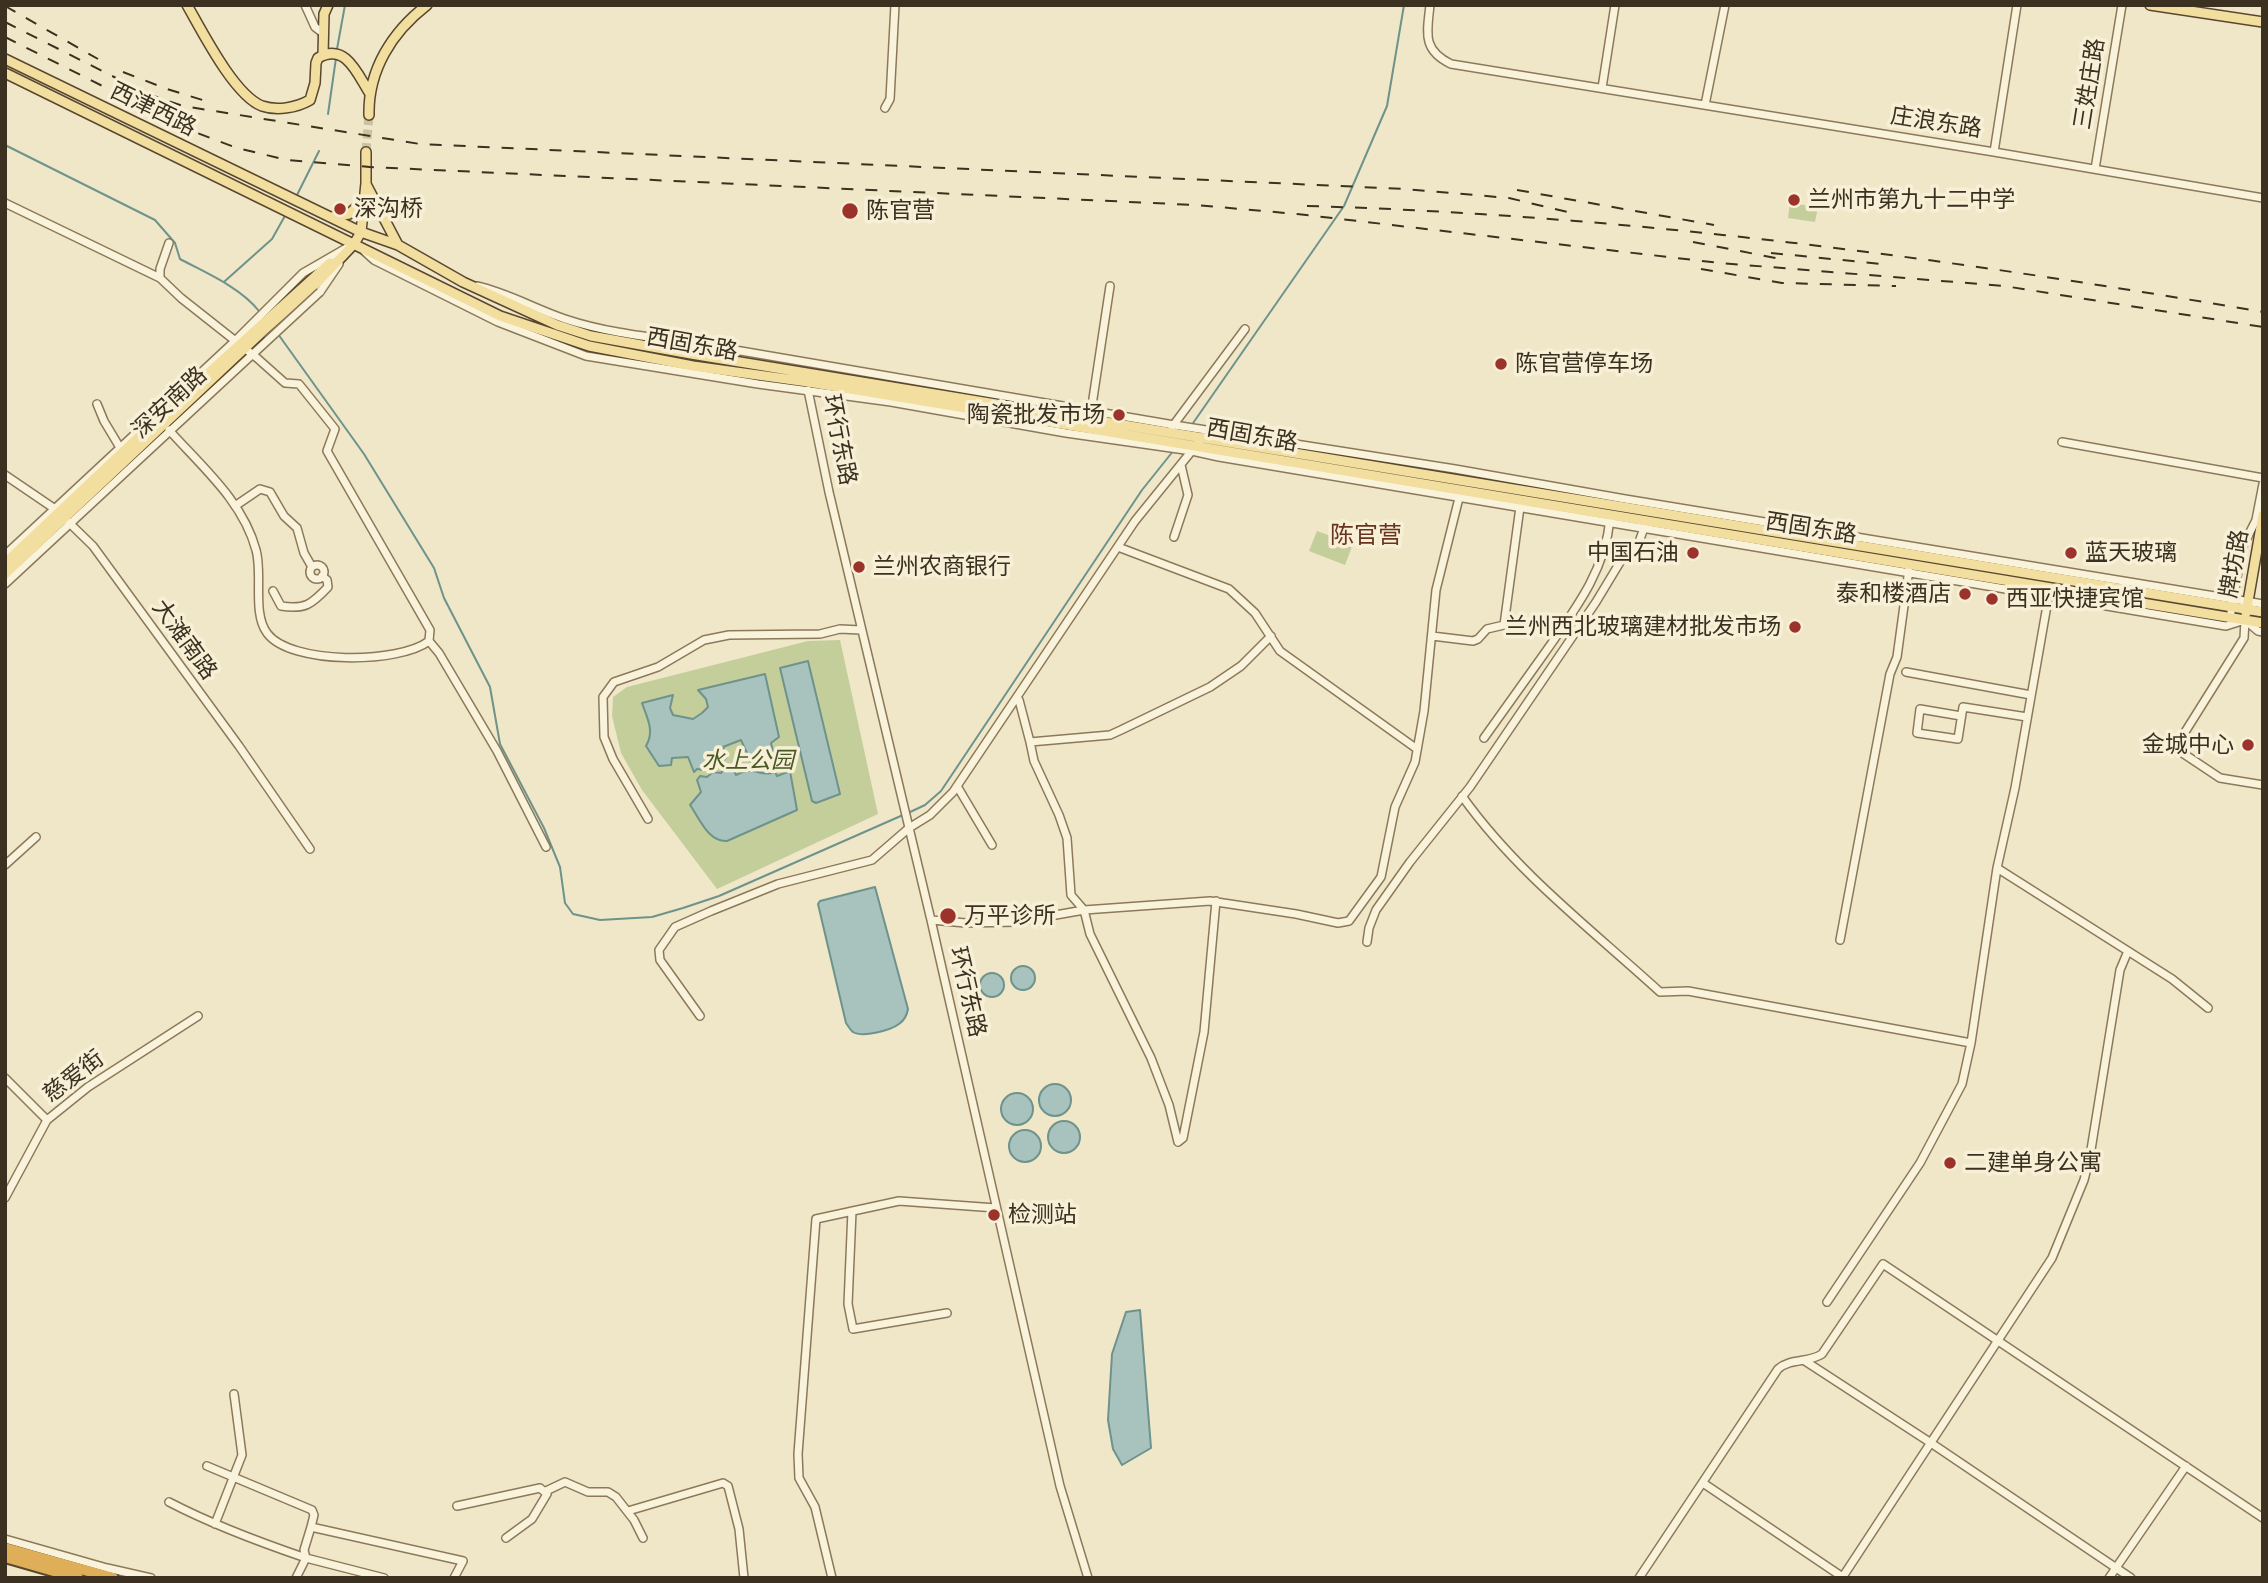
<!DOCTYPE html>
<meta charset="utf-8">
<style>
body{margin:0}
#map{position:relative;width:2268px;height:1583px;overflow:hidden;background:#efe7c7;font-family:"PT Serif",serif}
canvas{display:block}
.frame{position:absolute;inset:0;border:7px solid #3c3020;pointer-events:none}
</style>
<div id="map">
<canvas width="2268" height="1583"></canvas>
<div class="frame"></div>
</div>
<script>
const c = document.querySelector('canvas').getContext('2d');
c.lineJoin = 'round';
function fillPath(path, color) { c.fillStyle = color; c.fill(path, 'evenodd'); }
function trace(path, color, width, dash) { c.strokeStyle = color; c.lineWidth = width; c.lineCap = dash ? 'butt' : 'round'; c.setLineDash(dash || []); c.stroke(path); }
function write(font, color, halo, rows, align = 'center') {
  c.font = font + ' "PT Serif","Noto Sans SC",serif'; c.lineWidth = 7; c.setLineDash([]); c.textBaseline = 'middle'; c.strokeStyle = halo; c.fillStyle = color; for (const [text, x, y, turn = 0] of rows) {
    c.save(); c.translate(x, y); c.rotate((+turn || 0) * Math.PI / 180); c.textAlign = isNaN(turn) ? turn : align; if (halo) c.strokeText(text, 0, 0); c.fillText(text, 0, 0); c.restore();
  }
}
const green = new Path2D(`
 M1790 203 1818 207 1815 222 1788 218Z
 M1317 531 1353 544 1345 565 1309 551Z
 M840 640 878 814 717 889 642 790 621 753 612 716 613 697 627 687 808 641Z`);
const water = new Path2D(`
 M808 661 840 794 816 803 812 801 780 668Z
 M765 674 779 737 771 743 776 765 765 768 752 764 741 740 723 747 727 757 716 767 708 766 704 770 697 769 694 772 688 757 672 758 671 765 659 766 646 746C655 731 647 718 642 703L673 695 670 708 673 715 693 719 702 713 708 707 706 699 698 690Z
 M726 767 733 769 736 775C756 765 760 778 775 772L777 776 790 771 797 810 727 841C708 842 700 819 690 805L701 792 697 780 700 776 707 777 713 772 721 773Z
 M875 887 908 1009C907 1015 905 1020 899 1024 891 1030 863 1038 853 1032 851 1031 848 1026 846 1023L818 904 820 901Z
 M1011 978a12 12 0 1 1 24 0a12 12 0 1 1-24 0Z
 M980 985a12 12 0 1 1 24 0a12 12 0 1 1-24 0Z
 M1039 1100a16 16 0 1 1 32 0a16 16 0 1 1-32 0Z
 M1001 1109a16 16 0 1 1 32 0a16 16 0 1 1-32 0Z
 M1048 1137a16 16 0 1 1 32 0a16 16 0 1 1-32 0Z
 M1009 1146a16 16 0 1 1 32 0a16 16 0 1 1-32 0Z
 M1140 1310 1151 1448 1122 1465 1113 1449 1108 1420 1112 1354 1126 1312Z`);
const stream = new Path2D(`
 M337 49 345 5
 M328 114 336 58
 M5 145 155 220 175 243 180 259C206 273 240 287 259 311
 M296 197 319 151
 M225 281 272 239 286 214
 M278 334 364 454 434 568 444 598 490 687 500 744 544 828 560 867 565 903 573 914 600 920 652 917 683 908 719 896 903 815
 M1191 426 1344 206 1387 106 1404 5
 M908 813 925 805 941 791 1142 490 1174 450`);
const majorTunnel = new Path2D(`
 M366 152 369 115`);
const minor = new Path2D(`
 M305 5 315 27 324 34
 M1430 5C1427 33 1422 50 1451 64L1994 152 2263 198
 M1602 88 1615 5
 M1705 105 1725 5
 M885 108 890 99 895 5
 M1994 152 2017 5
 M2095 169 2122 5
 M5 203 160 278 181 298 257 358 285 383 299 384 335 429 327 451 430 630 429 641C399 664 290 665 267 633 252 613 263 574 256 550 243 501 201 466 169 430
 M365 252 374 260 498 322 586 356 758 384 891 402 1066 433 1192 451 1219 457 2226 626 2245 620 2258 631 2263 632
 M160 278V269L169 243
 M477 286C508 293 535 309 565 319 607 333 650 337 694 343L1174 425 1455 469 1625 499 2263 604
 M320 292 339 264
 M808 390 829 492 931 920 1060 1486 1088 1578
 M97 404 104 421 122 451
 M1089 425 1110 286
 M1172 427 1245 329
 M2062 442 2263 478
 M5 475 55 509 93 546 239 746 310 849
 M235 506 260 489 270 492 284 516 297 528 304 553 312 567
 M1174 537 1188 495 1181 465
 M1118 547 1229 589 1255 613 1280 651 1417 749
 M5 555 235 341 303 273 348 247
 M310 572a7 7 0 1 1 14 0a7 7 0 1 1-14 0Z
 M5 584 268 340
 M273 591 281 606C305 610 312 604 328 587L327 580 322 576
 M2230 618 2242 548 2256 520 2263 484
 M2245 620 2244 638 2175 748 2220 778 2263 785
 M1432 636 1473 641 1478 639 1487 629 1504 625 1520 507
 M429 641 439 653 497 751 546 847
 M1906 672 2031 695
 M1019 700 1030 742
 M1961 716 1920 709 1917 733 1958 739 1963 707 2027 717
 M1484 738C1504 710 1524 682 1544 654 1574 611 1605 572 1610 519
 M957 786 992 845
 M1462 796C1516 872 1591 929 1660 992L1688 991 1971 1043
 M648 819 613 759 604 737 603 697 614 682 658 667 704 640 729 635 820 634 840 629 861 630
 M5 865 36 837
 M1997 868 2172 979 2208 1008
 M1216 901 1204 1032 1183 1138 1178 1142 1169 1105 1151 1058 1090 934 1084 910 1071 895 1067 838 1059 815 1034 761 1030 742 1110 735 1121 730 1210 687 1241 666 1271 636
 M931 920 966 923 1016 922 1084 910 1210 901 1296 914 1338 923 1349 921 1381 877 1395 807 1415 762 1424 711 1436 590 1460 494
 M1840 940 1890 674 1897 657 1909 569
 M1367 942 1369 928 1376 910 1410 862 1470 787 1596 602 1625 554 1638 545 1645 525
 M700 1016 660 960 659 950 675 927 711 911 778 884 872 860 909 828 930 815 953 792 1135 521 1203 437
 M5 1078 47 1120
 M5 1198 47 1120 88 1087 198 1016
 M852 1211 848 1304 853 1329 947 1313
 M1827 1302 1920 1163 1962 1084 1971 1043 1997 868 2015 788 2049 594
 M1805 1361 1931 1443 2131 1578
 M207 1466 312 1510 314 1515 311 1527
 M1703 1483 1844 1578
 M546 1491 565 1482 588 1492H608L616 1497 634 1520 643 1538
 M169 1502C213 1525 259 1542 306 1558L296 1578
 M457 1506 540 1488 547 1494 532 1519 506 1538
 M628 1511 723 1483 728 1486 739 1529 744 1578
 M215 1524 242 1455 234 1394
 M5 1539 107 1568 151 1578
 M384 1578 306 1558 304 1550 311 1527 463 1561 454 1578
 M832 1578 815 1507 799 1478 798 1454 816 1219 899 1201 996 1208
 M1639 1578 1778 1369C1790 1358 1809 1363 1822 1354L1883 1264 2263 1518
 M1842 1578 2052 1258 2084 1180 2090 1156 2120 970 2128 951
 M2109 1578 2186 1466`);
const major = new Path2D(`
 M187 5C202 31 234 95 262 106 277 111 296 108 310 100L315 83 316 63 318 58C345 42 357 73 369 92
 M2150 5 2263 22
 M323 55 324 14 328 5
 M5 59 361 232 398 245 463 282 557 325 591 336 691 354 2263 612
 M5 73 500 316 589 346 693 366 808 382 2263 623
 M369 115C368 70 392 32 427 5
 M366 184 398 245
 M332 217 349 214 362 202
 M5 563 164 413 330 263
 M5 574 262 332 314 286 354 244 361 232 366 183V152
 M2246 613 2263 515`);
const highway = new Path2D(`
 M5 1548 113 1578
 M5 1557 78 1578`);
const rail = new Path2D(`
 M5 6 98 59
 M5 22 134 87
 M5 37 192 131 237 148 287 160 370 167 1196 205 1297 214 1720 263 2004 286 2263 327
 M123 72 167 89 209 102
 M124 86 183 106 420 144 1405 189 1509 198 1576 214
 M1517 190 1714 225
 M1307 206C1628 215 1947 258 2263 312
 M1693 242 1781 259
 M1771 253 1882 264
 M1701 269 1782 283 1896 286`);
const minorBridge = new Path2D(`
 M268 340 320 292`);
const markers = [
 [1794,200,7,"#9c332b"],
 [340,209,7,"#9c332b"],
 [850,211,9,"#9c332b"],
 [1501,364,7,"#9c332b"],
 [1119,415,7,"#9c332b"],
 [1693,553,7,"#9c332b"],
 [2071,553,7,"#9c332b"],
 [859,567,7,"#9c332b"],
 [1965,594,7,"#9c332b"],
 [1992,599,7,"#9c332b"],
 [1795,627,7,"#9c332b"],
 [2248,745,7,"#9c332b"],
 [948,916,9,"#9c332b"],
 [1950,1163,7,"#9c332b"],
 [994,1215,7,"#9c332b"]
];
const streetNames = [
 ["三姓庄路",2090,84,-81],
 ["西津西路",153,110,26],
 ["庄浪东路",1936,123,9],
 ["西固东路",692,345,10],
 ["深安南路",170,403,-43],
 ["西固东路",1252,436,10],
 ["环行东路",839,440,79],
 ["西固东路",1811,529,9],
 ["牌坊路",2235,564,-80],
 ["大滩南路",184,640,54],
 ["环行东路",967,992,77],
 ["慈爱街",74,1077,-37]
];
const poiNames = [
 ["兰州市第九十二中学",1808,200],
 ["深沟桥",354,209],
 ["陈官营",866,211],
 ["陈官营停车场",1515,364],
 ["陶瓷批发市场",1105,415,"right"],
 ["中国石油",1679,553,"right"],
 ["蓝天玻璃",2085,553],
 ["兰州农商银行",873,567],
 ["泰和楼酒店",1951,594,"right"],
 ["西亚快捷宾馆",2006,599],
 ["兰州西北玻璃建材批发市场",1781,627,"right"],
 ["金城中心",2234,745,"right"],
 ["万平诊所",964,916],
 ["二建单身公寓",1964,1163],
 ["检测站",1008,1215]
];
const parkNames = [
 ["水上公园",748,761]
];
const neighbourhoodNames = [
 ["陈官营",1366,536]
];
fillPath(green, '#c4ce9a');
fillPath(water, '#a8c3bd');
trace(water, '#6e928c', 2);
trace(stream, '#6e928c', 2);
trace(majorTunnel, '#cbc2a6', 9, [9, 4.5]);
trace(minor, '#8c795c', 10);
trace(major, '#5a4730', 12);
trace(highway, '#5a4730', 14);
trace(minor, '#faf3db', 7);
trace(major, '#f2df9f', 9);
trace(highway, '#dfae58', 10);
trace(rail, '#3c3020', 2, [12, 12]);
trace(minorBridge, '#8c795c', 10, []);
trace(minorBridge, '#faf3db', 7);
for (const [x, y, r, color] of markers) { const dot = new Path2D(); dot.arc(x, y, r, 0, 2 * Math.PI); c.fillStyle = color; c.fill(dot); trace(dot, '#f7f0d7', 2.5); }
write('23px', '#3c3020', '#f7f0d7', streetNames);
write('23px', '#3c3020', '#f7f0d7', poiNames, 'left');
write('italic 23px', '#485926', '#f7f0d7', parkNames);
write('24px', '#69341e', '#f7f0d7', neighbourhoodNames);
</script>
